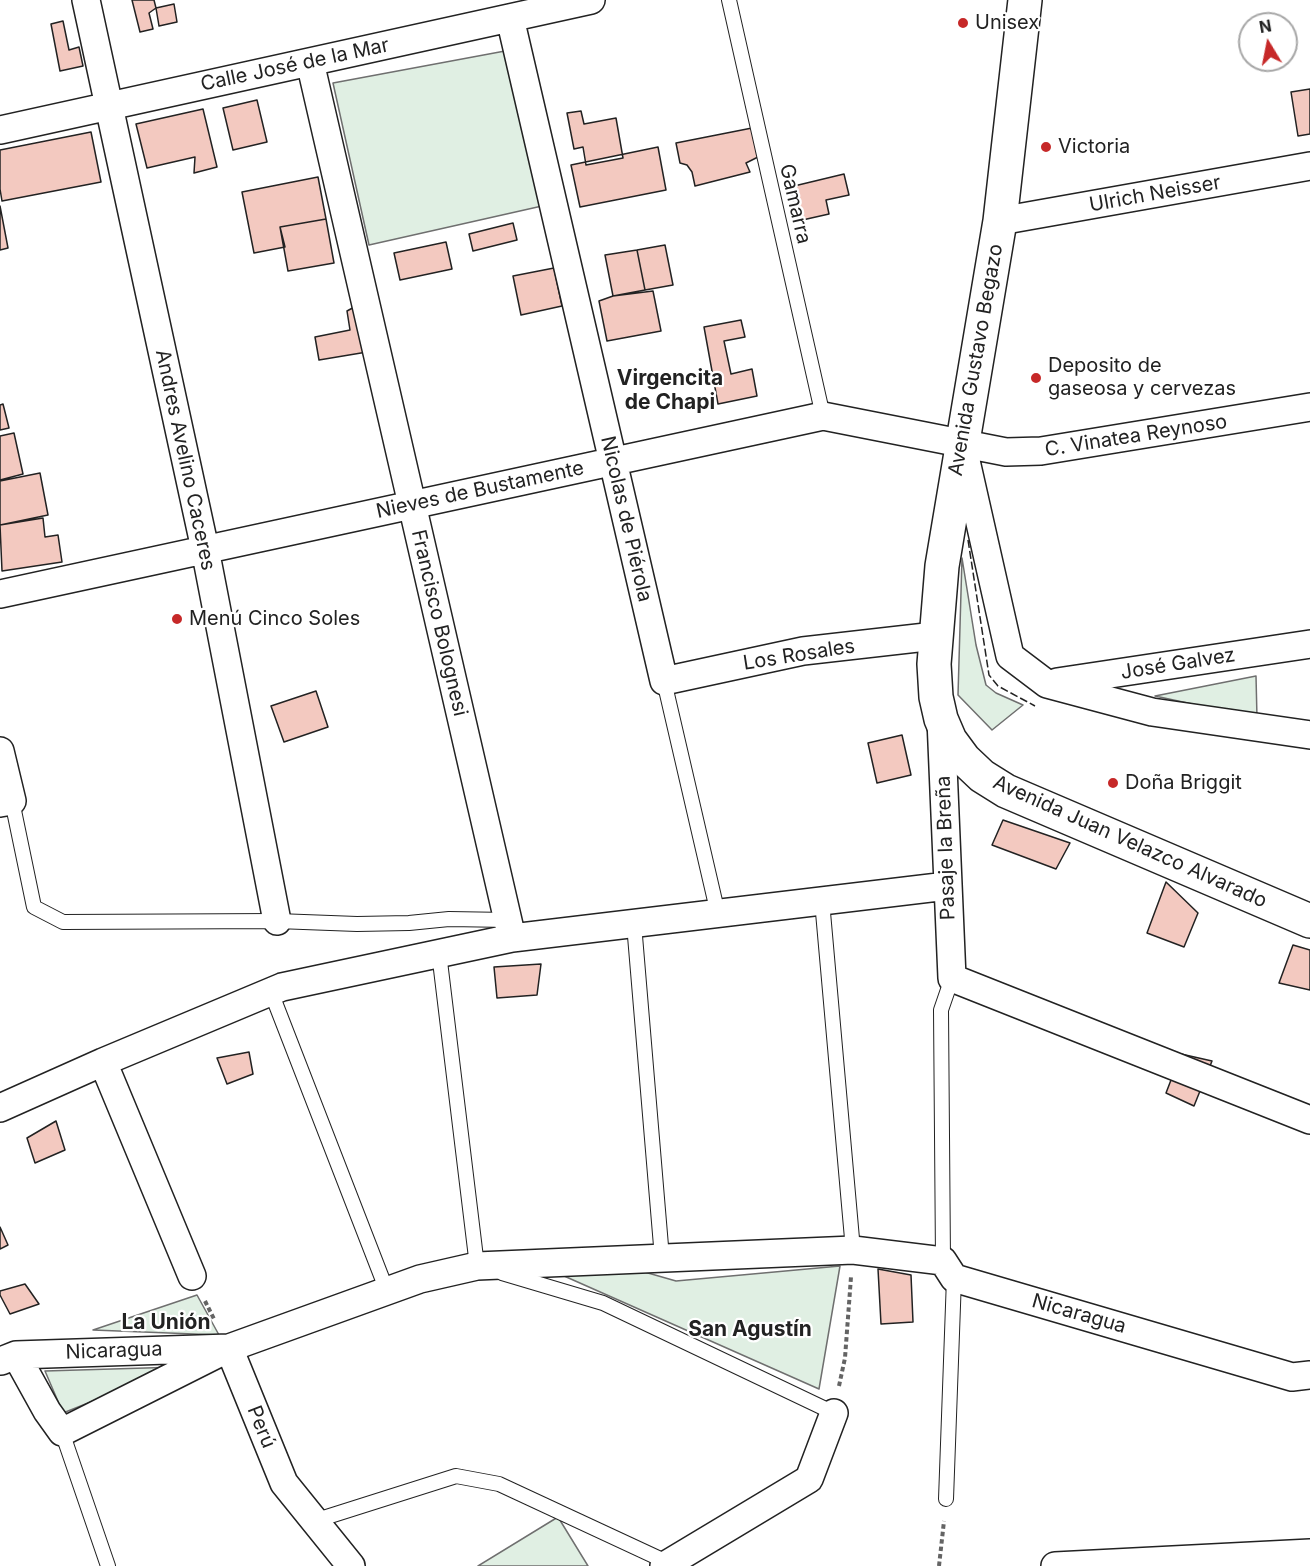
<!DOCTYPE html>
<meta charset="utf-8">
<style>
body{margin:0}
#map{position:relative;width:1310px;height:1566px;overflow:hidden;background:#fff;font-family:Inter,sans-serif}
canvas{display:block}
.north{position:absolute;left:1238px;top:12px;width:60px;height:60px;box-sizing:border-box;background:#fff;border:2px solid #a7a7a7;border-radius:50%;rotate:350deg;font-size:16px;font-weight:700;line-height:24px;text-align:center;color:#222}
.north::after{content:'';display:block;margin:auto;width:21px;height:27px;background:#c62828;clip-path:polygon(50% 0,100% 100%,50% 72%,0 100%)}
</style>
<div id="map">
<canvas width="1310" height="1566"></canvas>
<div class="north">N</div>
</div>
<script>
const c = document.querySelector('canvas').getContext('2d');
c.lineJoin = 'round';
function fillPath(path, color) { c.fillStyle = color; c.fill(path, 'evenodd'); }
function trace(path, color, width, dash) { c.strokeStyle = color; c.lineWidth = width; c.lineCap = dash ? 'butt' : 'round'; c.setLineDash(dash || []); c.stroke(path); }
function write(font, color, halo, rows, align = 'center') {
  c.font = font + ' Inter,sans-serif'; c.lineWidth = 4.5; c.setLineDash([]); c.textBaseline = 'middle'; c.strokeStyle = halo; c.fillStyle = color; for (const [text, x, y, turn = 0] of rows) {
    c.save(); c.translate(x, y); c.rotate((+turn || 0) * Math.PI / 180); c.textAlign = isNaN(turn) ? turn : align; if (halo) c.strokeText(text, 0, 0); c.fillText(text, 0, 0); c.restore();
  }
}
const green = new Path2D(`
 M505 51 542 206 369 245 333 83Z
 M962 558 976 645 986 685 996 693 1023 705 992 730 958 695Z
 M1256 676 1257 718 1155 696Z
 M537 1264 620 1265 676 1281 840 1266 819 1389Z
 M197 1295 219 1335 93 1330Z
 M179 1367 63 1413 45 1371Z
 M558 1517 588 1566H478Z`);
const building = new Path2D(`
 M132 0H154L156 8 149 13 153 29 140 32Z
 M174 4 177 22 159 26 156 8Z
 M63 21 69 50 79 47 83 66 60 71 51 24Z
 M1310 89V134L1298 136 1291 92Z
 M257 100 267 142 233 150 223 108Z
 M203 109 217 167 194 173 195 157 147 168 136 124Z
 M581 111 584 124 616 118 623 158 586 165 583 147 574 149 567 113Z
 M752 128 758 157 746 163 750 172 695 186 692 172 687 165 680 163 676 143Z
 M91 132 101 182 2 201 0 189V150Z
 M658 147 666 190 580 207 571 165Z
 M844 174 849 195 826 200 829 214 798 221 790 187Z
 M318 177 326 219 280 227 285 247 254 253 242 192Z
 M0 206 8 248 0 250Z
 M326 219 334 263 288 271 280 227Z
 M513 223 517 240 473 251 469 234Z
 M446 242 452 269 400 280 394 253Z
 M665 245 673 285 645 290 637 250Z
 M637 250 645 290 613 296 605 255Z
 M554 268 562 306 521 315 513 276Z
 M653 291 661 331 607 341 599 301 613 296Z
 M358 305 367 352 319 360 315 337 350 330 347 311Z
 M741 320 745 337 724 341 731 374 752 369 757 396 718 404 704 327Z
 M3 404 9 428 0 430V405Z
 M14 433 23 474 0 480V436Z
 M40 473 48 515 0 525V481Z
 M43 518 45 537 58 535 62 562 2 571 0 525Z
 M316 691 328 727 284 742 271 706Z
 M902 735 911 775 877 783 868 743Z
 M1003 820 1070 843 1056 869 992 845Z
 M1166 882 1198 913 1184 947 1147 933Z
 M1293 945 1310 950V990L1279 983Z
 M541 964 537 995 497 998 494 967Z
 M249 1052 253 1074 227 1084 217 1058Z
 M1181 1054 1212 1061 1194 1106 1166 1093Z
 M56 1121 65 1150 35 1163 27 1138Z
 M0 1227 8 1245 0 1249Z
 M878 1269 911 1275 913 1322 881 1324Z
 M25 1284 39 1304 10 1314 0 1295V1291Z`);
const path = new Path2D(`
 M205 1301 215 1321
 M839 1386 845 1358 851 1277
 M939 1566 944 1521`);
const lane = new Path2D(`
 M729 0 823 416
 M664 681 718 914
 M12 801 34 907 63 922 277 921 357 924 409 923 449 919 508 920
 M822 901 853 1250
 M634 924 662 1258
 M439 953 477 1266 481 1267
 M271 992 387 1291
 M943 1261 941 1010 952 978
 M502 1273 603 1303 834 1413
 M62 1432 108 1566
 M946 1499 954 1278
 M314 1521 456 1476 499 1484 669 1563`);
const street = new Path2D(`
 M86 0 205 549 277 921
 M510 18 664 681 803 651 935 636
 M310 62 512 938
 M0 130 591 0
 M1000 221 1310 166
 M964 452 1010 656 1047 684 1152 712 1310 735
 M0 594 823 416 1006 452 1041 451 1310 407
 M1057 682 1310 644
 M941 720 952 978 1310 1120
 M0 751 12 801 0 803
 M103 1062 192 1276
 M0 1108 103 1062 282 987 512 938 947 886
 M16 1355 47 1411 62 1432 229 1348 420 1279 477 1266 853 1250 943 1261 954 1278 1292 1377 1310 1375
 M1 1361 16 1355 229 1348 284 1483 351 1566
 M664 1566 809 1479 834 1413
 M1055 1566 1310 1553`);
const secondary = new Path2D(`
 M1025 0 1000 221 942 566 934 664 936 697 941 719 950 740 964 759 982 776 1006 791 1310 921`);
const fence = new Path2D(`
 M968 540 989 675 998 686 1035 706`);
const markers = [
 [963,23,6,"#c62828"],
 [1046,147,6,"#c62828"],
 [1036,378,6,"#c62828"],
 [177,619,6,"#c62828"],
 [1113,783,6,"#c62828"]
];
const poiNames = [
 ["Unisex",975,23],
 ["Victoria",1058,147],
 ["Deposito de",1048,366],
 ["gaseosa y cervezas",1048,389],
 ["Menú Cinco Soles",189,619],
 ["Doña Briggit",1125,783]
];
const streetNames = [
 ["Calle José de la Mar",295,65,-12],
 ["Ulrich Neisser",1155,194,-10],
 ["Gamarra",795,204,77],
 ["Avenida Gustavo Begazo",976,360,-80],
 ["C. Vinatea Reynoso",1136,436,-9],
 ["Andres Avelino Caceres",185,460,78],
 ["Nieves de Bustamente",480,490,-12],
 ["Nicolas de Piérola",626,519,77],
 ["Francisco Bolognesi",439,623,77],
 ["Los Rosales",799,655,-9],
 ["José Galvez",1178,664,-9],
 ["Avenida Juan Velazco Alvarado",1130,842,24],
 ["Pasaje la Breña",946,848,-92],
 ["Nicaragua",1079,1314,16],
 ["Nicaragua",114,1351,-2],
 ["Perú",261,1427,68]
];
const neighbourhoodNames = [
 ["Virgencita",670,379],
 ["de Chapi",670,403],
 ["La Unión",166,1323],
 ["San Agustín",750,1330]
];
fillPath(green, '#e0efe3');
trace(green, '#6f6f6f', 1.5);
fillPath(building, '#f3c9c0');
trace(building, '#222', 1.5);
trace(lane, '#222', 16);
trace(street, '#222', 30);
trace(secondary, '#222', 36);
trace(path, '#646464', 4, [4.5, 3]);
trace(lane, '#fff', 14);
trace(street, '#fff', 27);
trace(secondary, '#fff', 33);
trace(fence, '#222', 1.5, [8, 3]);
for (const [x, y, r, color] of markers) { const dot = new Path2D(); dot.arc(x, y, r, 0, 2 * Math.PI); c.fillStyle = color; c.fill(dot); trace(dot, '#fff', 2); }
write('20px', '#222', '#fff', poiNames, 'left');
write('20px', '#222', '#fff', streetNames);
write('bold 21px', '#222', '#fff', neighbourhoodNames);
</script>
